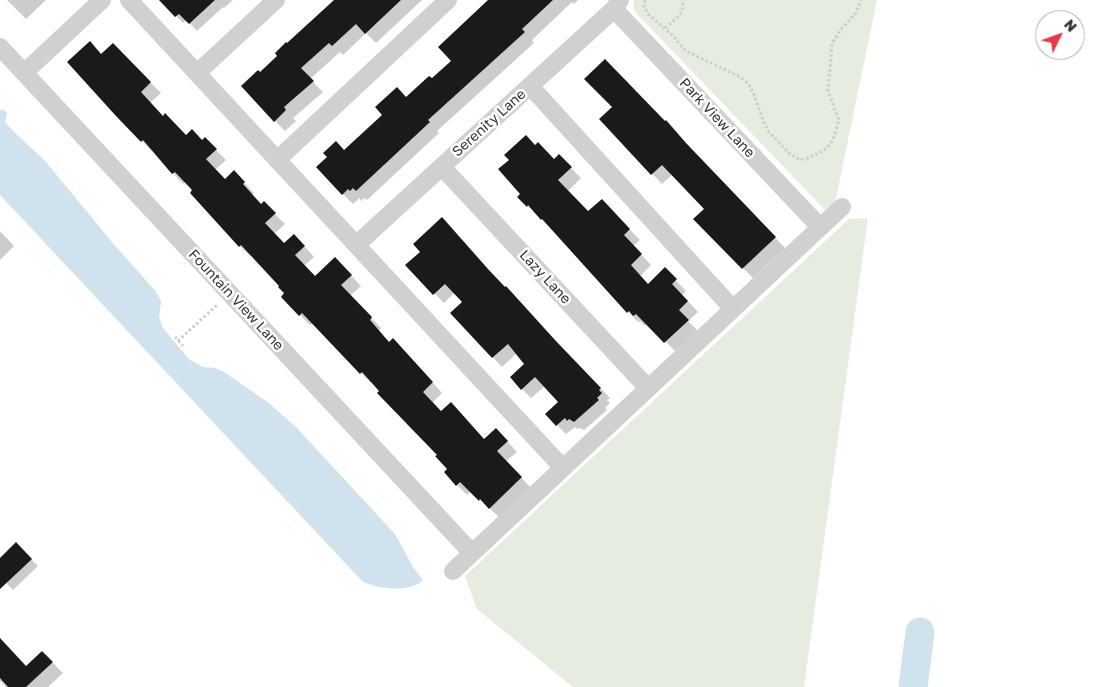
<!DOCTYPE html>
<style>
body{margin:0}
#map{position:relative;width:1095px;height:687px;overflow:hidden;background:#fff;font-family:"Golos Text",sans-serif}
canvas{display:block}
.north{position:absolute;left:1035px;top:10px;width:50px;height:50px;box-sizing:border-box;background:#fff;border:1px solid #adadad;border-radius:50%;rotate:48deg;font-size:14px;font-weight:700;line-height:20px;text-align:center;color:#333}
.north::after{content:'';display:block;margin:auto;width:18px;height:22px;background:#e63946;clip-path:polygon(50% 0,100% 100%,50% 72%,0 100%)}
</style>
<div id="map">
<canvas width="1095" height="687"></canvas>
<div class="north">N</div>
</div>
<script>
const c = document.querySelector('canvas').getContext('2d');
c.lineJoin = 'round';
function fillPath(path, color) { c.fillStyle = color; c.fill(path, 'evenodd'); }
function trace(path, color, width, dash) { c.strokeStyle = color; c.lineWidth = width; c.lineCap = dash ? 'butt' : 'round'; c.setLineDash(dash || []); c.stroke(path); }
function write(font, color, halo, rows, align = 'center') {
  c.font = font + ' "Golos Text",sans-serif'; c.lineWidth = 5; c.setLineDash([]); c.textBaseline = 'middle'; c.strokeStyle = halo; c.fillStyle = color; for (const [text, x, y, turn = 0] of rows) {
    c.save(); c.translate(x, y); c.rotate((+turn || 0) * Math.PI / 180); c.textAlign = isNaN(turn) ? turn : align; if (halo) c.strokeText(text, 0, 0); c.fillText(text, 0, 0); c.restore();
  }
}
const green = new Path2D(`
 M634 0H877L835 203 826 211 637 14 633 7Z
 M868 218 804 687H573L477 609 465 576 849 219Z`);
const water = new Path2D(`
 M0 110H4L7 113 5 122 12 130 45 161 112 242 157 293 161 301 159 317 163 328 177 345 190 360 203 367 215 368 224 372 266 401 295 426 395 534 413 567 423 580C409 593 380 589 363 582L0 195Z`);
const shadow = new Path2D(`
 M7 0H46L26 19Z
 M161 0H233L224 8 223 7 197 31 187 20 183 23Z
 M336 0H422L376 43 366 33 343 55 340 52 310 79 323 92 293 118 296 121 285 131 275 121 260 74Z
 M490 0H578L574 4 572 2 532 40 534 43 437 131 439 133 367 200 364 198 361 201 359 198 353 204 343 194 344 151 453 61Z
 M113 45 161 93 150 103 163 117 186 136 203 141 215 149 226 160 215 170 225 181 234 172 254 193 252 195 262 206 274 213 285 224 274 234 285 245 304 246 314 257 304 266 315 278 345 269 361 286 350 296 381 328 379 331 390 343 403 350 442 393 432 403 442 413 485 440H506L517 452 506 461 531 488 500 518 471 491 467 495 457 485 439 455 372 382 371 383 361 373 313 323 310 325 282 297 286 293 281 286 251 255 250 256 240 246 194 190 186 181 183 184 153 150 152 151 99 96 102 55Z
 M601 119 696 155 785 248 753 278 695 219 706 209 673 174 662 184Z
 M535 146 554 160 559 156 581 178 568 191 588 213 612 211 640 240 633 246 651 265 640 276 648 285 665 269 686 291 682 295 698 312 688 321 698 331 676 352 647 323 645 326 640 321 638 322 539 215 538 216 519 197Z
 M0 231 14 246 0 260Z
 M407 265 497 280 610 398 607 400 610 403 605 408 607 410 584 430 579 428 577 429 575 427 566 434 557 425 559 402 545 386 531 398 522 389 525 365 517 353 502 367 452 313 464 302 454 293 444 303Z
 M16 544 38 566 13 590 0 576V559Z
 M0 640 26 667 42 652 63 673 48 687H6L0 681Z`);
const river = new Path2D(`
 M913 687 920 632`);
const building = new Path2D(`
 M159 0H215L189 24 179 14 175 17Z
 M334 0H401L365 34 356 24 332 46 329 43 301 68 314 81 284 107 286 110 274 122 241 86 258 70 260 72 277 56 275 53 286 42 287 43Z
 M488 0H553L522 29 525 32 428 120 430 122 356 191 353 188 350 191 348 189 342 195 316 167 327 157 323 153 336 141 344 150 382 115 375 107 397 87 406 97 429 76 432 78 451 61 438 47Z
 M90 41 101 54 113 43 151 82 141 92 163 116 165 113 186 135 192 129 202 140 205 137 217 149 206 159 225 179 234 170 245 182 243 184 261 204 264 201 276 213 265 223 284 243 294 234 305 246 295 255 315 276 335 257 352 275 341 285 372 317 370 320 389 342 393 338 433 382 423 392 441 411 451 402 484 439 496 428 508 441 497 451 522 477 489 509 480 499 479 501 460 482 456 486 444 472 447 469 435 456 437 455 377 393 379 391 362 372 360 374 302 313 299 316 281 297 284 293 278 287 279 286 241 245 239 247 190 193 192 190 175 172 172 174 143 140 141 142 116 116 67 62Z
 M605 59 665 121 666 120 686 143 776 237 742 269 693 219 704 209 662 165 651 175 599 119 612 107 584 79Z
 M526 135 535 145 538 142 554 159 559 154 572 167 558 180 588 211 602 199 630 229 624 235 642 254 631 265 648 284 665 267 677 279 672 284 688 301 679 310 689 320 664 343 636 314 633 316 629 311 627 313 542 219 541 220 528 205 527 207 517 197 520 194 498 169 509 160 504 155Z
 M442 217 488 269 505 287 506 286 555 340 601 388 599 390 602 393 597 398 599 400 574 422 569 419 567 421 565 418 556 426 545 414 558 402 535 377 521 390 510 377 524 364 508 344 492 358 450 313 462 302 445 284 433 295 405 265 420 252 413 244Z
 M16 542 32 559 0 589V558Z
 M0 638 26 666 42 651 53 662 26 687H8L0 678Z`);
const path = new Path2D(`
 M645 0 644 7 648 14 672 35 686 51 738 76 748 83 754 94 763 120 768 131 790 154 800 160 808 158 819 153 827 148 833 140 839 120 828 91 832 44 842 28 856 13 861 0
 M665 28C674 20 686 14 682 0
 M175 337 183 346
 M178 341 218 304`);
const minor = new Path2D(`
 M129 0 563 468
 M614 9 820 227
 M0 47 472 553
 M24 73 102 0
 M197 73 276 0
 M530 86 733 309
 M277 160 448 0
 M442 167 648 388
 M356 245 614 9 620 0
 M453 571 842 207`);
const streetNames = [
 ["Park View Lane",717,118,47],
 ["Serenity Lane",489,123,-42],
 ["Lazy Lane",545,277,47],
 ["Fountain View Lane",236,300,47]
];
fillPath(green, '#e6ecdf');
fillPath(water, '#cfe2ee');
fillPath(shadow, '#0003');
trace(river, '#cfe2ee', 29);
fillPath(building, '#1a1a1a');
trace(path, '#cdcdcd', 3, [2.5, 2.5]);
trace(minor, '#d0d0d0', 18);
write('14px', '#333', '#fff', streetNames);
</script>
